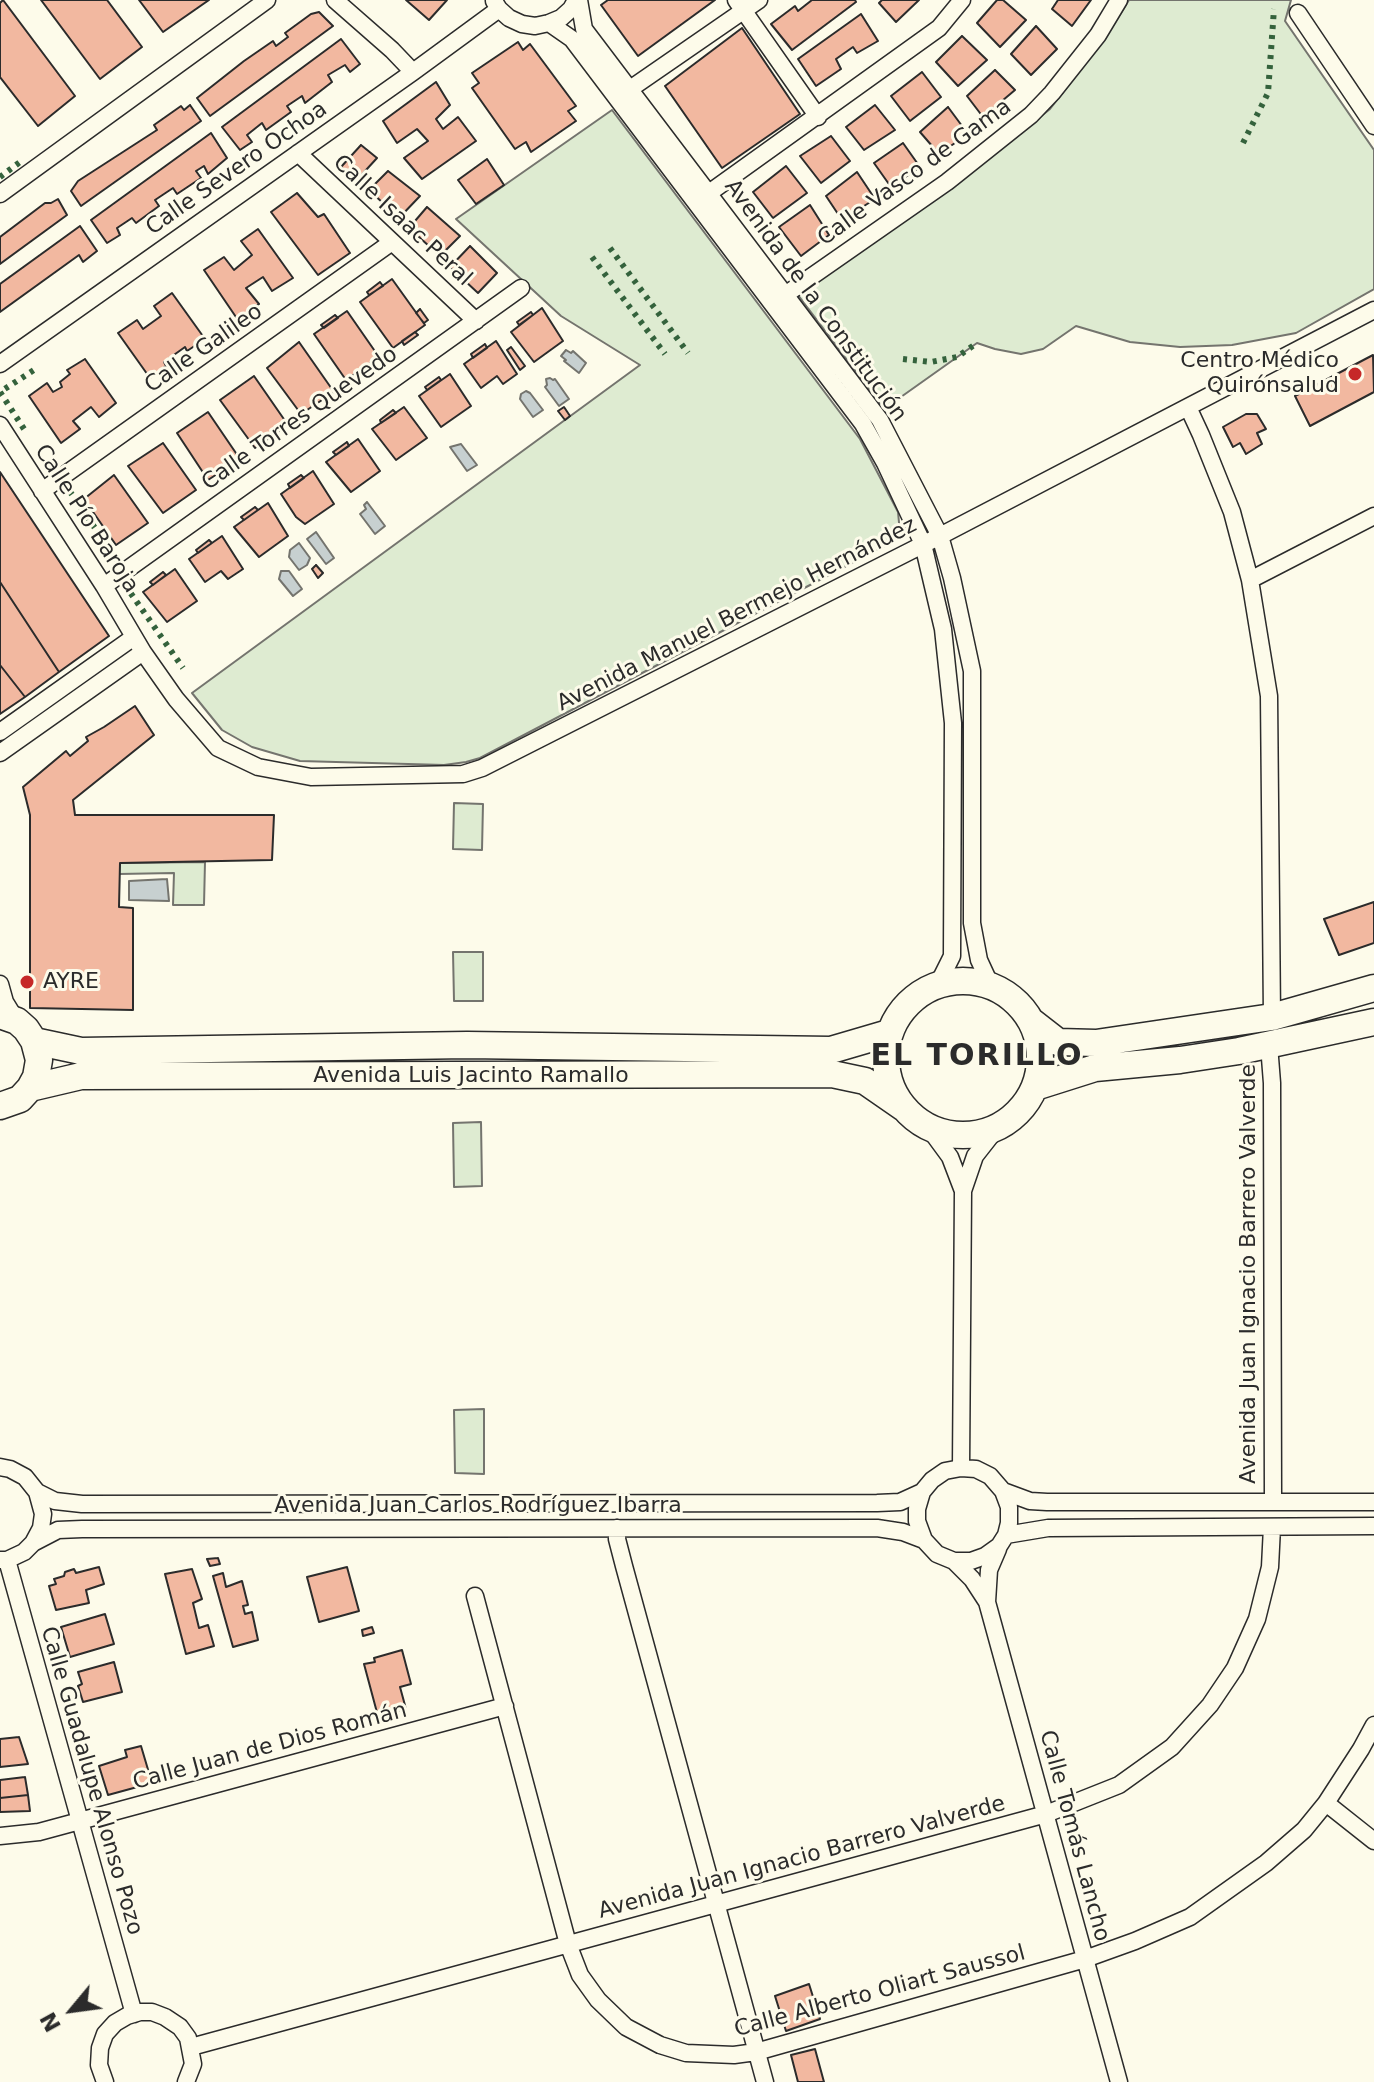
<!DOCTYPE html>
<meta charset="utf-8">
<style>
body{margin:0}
#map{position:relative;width:1374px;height:2082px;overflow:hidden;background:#fdfbea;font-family:"DejaVu Sans",sans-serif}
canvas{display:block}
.north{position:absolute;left:32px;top:1970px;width:80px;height:80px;-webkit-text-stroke:6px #fdfbea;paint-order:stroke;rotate:241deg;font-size:22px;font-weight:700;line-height:32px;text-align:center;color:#2b2b2b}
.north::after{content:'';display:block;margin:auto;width:28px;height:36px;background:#2b2b2b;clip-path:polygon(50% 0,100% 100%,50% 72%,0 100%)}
</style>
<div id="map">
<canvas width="1374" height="2082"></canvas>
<div class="north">N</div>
</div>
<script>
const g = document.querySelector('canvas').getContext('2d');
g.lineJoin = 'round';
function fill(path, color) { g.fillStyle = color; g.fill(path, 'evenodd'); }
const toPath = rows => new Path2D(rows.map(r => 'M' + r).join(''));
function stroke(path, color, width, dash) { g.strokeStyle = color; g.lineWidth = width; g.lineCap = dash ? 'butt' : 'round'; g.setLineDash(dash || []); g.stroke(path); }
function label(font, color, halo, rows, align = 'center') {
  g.font = font + ' "DejaVu Sans",sans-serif'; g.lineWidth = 6; g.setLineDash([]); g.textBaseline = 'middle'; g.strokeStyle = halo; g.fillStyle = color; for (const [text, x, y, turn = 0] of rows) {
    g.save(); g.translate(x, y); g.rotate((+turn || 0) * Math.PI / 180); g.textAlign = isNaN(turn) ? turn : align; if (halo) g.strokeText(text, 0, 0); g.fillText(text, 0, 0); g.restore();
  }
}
const green = toPath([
 [1129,0,1291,0,1285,21,1374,150,1374,289,1296,333,1232,345,1180,347,1130,342,1076,326,1043,349,1021,354,995,349,977,343,884,409,798,295,949,190,1050,109,1106,37,1129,0],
 [612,110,860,439,898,512,900,533,894,541,480,758,466,762,444,765,300,761,252,747,222,730,192,693,640,365,561,316,456,219,612,110],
 [454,803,483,804,482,850,453,849,454,803],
 [205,862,204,905,173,905,174,873,119,874,120,863,205,862],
 [453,952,483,952,483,1001,454,1001,453,952],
 [481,1122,482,1186,454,1187,453,1123,481,1122],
 [484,1409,484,1474,455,1473,454,1410,484,1409]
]);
const water = toPath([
 [566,350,571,353,573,351,586,363,579,373,564,361,566,360,561,356,566,350],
 [550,378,553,380,555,379,569,399,559,406,545,387,547,385,546,379,550,378],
 [526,391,530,393,543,410,533,417,520,399,521,394,526,391],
 [461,444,477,465,467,471,450,447,461,444],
 [367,502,385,526,375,534,360,514,366,509,364,505,367,502],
 [316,532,334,558,326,564,307,539,316,532],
 [299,543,310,558,307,565,299,570,289,557,290,550,299,543],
 [281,571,289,571,302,589,293,596,279,579,281,571],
 [167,879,169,901,129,900,129,881,167,879]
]);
const building = toPath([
 [3,0,75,96,38,126,0,77,0,3,3,0],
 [41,0,107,0,142,47,100,79,41,0],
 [139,0,209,0,163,32,139,0],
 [406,0,447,0,429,20,406,0],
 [608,0,715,0,638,56,601,5,608,0],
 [812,0,855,0,856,2,792,50,771,24,795,6,798,11,812,0],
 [882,0,919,0,896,22,879,3,882,0],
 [997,0,1003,0,1026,20,1000,47,977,23,997,0],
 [1058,0,1091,0,1072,26,1052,9,1058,0],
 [319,12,333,26,210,116,197,98,244,61,273,41,276,46,288,37,285,33,311,14,319,12],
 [861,14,878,41,857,53,853,47,836,59,841,69,816,86,798,59,861,14],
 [1036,26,1057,49,1031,75,1011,54,1036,26],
 [742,28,800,114,722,168,665,86,742,28],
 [962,36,987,60,958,86,936,62,962,36],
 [341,39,360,64,350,72,345,65,328,75,332,82,305,103,302,96,287,106,291,112,266,130,262,123,247,135,252,142,240,150,222,127,341,39],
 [518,42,523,50,530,44,576,106,568,111,576,121,531,152,526,142,515,149,472,88,479,83,472,73,518,42],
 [995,70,1015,90,983,117,967,96,995,70],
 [922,72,941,97,910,121,891,96,922,72],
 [436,82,450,105,436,119,443,129,458,117,476,141,422,179,404,158,428,141,417,129,397,143,383,121,436,82],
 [190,105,201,121,81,206,71,191,78,181,157,130,154,125,181,106,184,110,190,105],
 [875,105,895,130,864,150,846,127,875,105],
 [948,107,968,134,939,154,920,132,948,107],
 [211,133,227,158,208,174,204,166,196,171,201,178,177,194,173,188,155,200,159,206,136,223,132,218,117,228,120,235,107,243,91,220,211,133],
 [831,136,850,161,821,183,800,156,831,136],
 [903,143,920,167,891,187,874,163,903,143],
 [361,145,377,158,356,181,341,167,361,145],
 [487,159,504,185,476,204,458,180,487,159],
 [786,166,807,193,773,218,753,192,786,166],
 [388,171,420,196,399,218,369,190,388,171],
 [857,172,875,199,842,220,826,196,857,172],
 [297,193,318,217,324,214,350,253,318,275,271,212,297,193],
 [58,199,67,215,0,264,0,237,45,203,51,203,58,199],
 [810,205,829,235,801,256,779,227,810,205],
 [427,207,460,236,440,256,409,228,427,207],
 [80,226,97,251,83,262,79,255,0,312,0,284,80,226],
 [258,229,293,278,272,291,263,277,246,288,259,304,238,320,204,270,224,257,234,270,252,255,241,241,258,229],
 [470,246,497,273,478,293,450,267,470,246],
 [392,279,425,325,393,348,360,302,392,279],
 [380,282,383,286,369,295,367,292,380,282],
 [172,293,205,339,187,351,185,347,164,362,166,366,150,378,118,333,137,320,143,329,161,316,154,306,172,293],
 [542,308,563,341,534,362,511,332,542,308],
 [420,309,428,320,424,323,416,313,420,309],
 [347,311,379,357,346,380,314,334,347,311],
 [531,312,533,315,519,325,517,322,531,312],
 [335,315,338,318,324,328,321,325,335,315],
 [415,332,418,335,404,345,402,341,415,332],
 [496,341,517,374,503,384,497,376,481,388,464,364,496,341],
 [299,342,334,392,301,414,267,368,299,342],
 [485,344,487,348,473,358,471,354,485,344],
 [511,347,525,366,520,370,507,350,511,347],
 [1373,355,1374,392,1310,426,1295,396,1373,355],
 [85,359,116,403,99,417,91,407,73,421,80,429,61,443,29,396,47,383,53,392,62,387,60,382,70,374,67,370,85,359],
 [370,364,373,367,358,377,356,373,370,364],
 [450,374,471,406,441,427,419,396,450,374],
 [254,376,288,425,255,448,220,400,254,376],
 [439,377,441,380,427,390,425,387,439,377],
 [404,407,427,438,396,460,372,429,404,407],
 [564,407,570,416,565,420,558,411,564,407],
 [393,410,396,413,381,423,380,420,393,410],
 [208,412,240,459,208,480,177,433,208,412],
 [1246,414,1257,414,1266,429,1257,433,1262,444,1246,454,1240,443,1233,447,1223,427,1246,414],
 [358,439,380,471,351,492,326,462,358,439],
 [347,442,349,446,336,455,333,452,347,442],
 [163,443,196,490,163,513,128,466,163,443],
 [313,471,334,504,305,524,296,517,281,494,313,471],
 [0,472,109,636,59,672,0,582,0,472],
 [114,475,148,523,116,545,84,499,114,475],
 [301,475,304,478,290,488,288,484,301,475],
 [268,503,288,536,259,557,234,527,268,503],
 [255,507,258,510,244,520,241,517,255,507],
 [222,536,243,569,228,579,221,571,205,582,189,559,222,536],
 [209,540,212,543,198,553,196,550,209,540],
 [316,565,323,573,318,578,312,569,316,565],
 [175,569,197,601,167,622,143,592,175,569],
 [163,572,166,575,153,585,150,582,163,572],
 [0,582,59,672,25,697,0,665,0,582],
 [0,665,25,697,0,714,0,665],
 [135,706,154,735,73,800,75,815,274,815,272,860,120,863,119,907,133,908,133,1010,30,1008,30,815,23,787,66,751,70,756,88,741,86,737,104,727,135,706],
 [1374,902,1374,943,1339,955,1324,919,1374,902],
 [218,1558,220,1564,210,1566,207,1559,218,1558],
 [99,1567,104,1584,86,1590,89,1603,56,1610,49,1586,56,1584,54,1579,64,1576,65,1572,74,1569,76,1573,99,1567],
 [347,1567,359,1611,319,1622,307,1577,347,1567],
 [192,1569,202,1599,193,1603,199,1628,208,1625,214,1646,186,1654,165,1574,192,1569],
 [223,1573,226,1587,242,1581,248,1605,243,1606,245,1614,252,1612,258,1640,233,1647,213,1576,223,1573],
 [105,1614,114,1644,70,1657,61,1627,105,1614],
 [372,1627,374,1633,363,1636,362,1630,372,1627],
 [402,1650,411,1684,400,1687,406,1709,389,1714,390,1718,379,1720,364,1664,375,1662,374,1658,402,1650],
 [114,1662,122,1692,83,1702,78,1686,82,1684,78,1672,114,1662],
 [19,1737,28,1764,0,1767,0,1739,19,1737],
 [141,1746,152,1783,108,1795,99,1766,127,1757,125,1750,141,1746],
 [25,1777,28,1795,0,1798,0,1780,25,1777],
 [28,1795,30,1811,0,1812,0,1798,28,1795],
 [809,1984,820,2019,786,2031,775,1996,809,1984],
 [815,2049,824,2082,798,2082,791,2055,815,2049]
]);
const street = toPath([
 [335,0,392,50,413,72],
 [579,0,584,29,880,420,940,536,952,578,972,671,972,923,979,960,991,986],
 [736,0,818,117],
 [494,1,499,9,509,18,522,24,535,26,549,23,561,18,571,9,576,0],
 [1298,13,1374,126],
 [549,23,572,39,863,424,885,463,923,544,943,629,953,723,952,956,938,984],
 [630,89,759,0],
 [298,153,476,321],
 [709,193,939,28,962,0],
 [0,194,267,0],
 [785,295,947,182,1031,115,1052,93,1098,35,1119,0],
 [0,364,413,72,499,9],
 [1188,407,1201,435,1232,512,1250,580,1269,696,1272,1017],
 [0,425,104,586,143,652,176,699,218,748,258,767,311,777,463,774,482,768,940,536,1374,310],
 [42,491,392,242],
 [1250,580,1374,516],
 [104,586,521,288],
 [0,732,134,637],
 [0,753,143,652],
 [0,984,5,1002,16,1020],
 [1269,1045,1272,1083,1273,1502],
 [928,1127,950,1157,963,1191],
 [0,1467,10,1469,25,1477,37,1492,43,1514,41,1528,33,1543,24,1552,7,1560,0,1560],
 [961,1468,963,1191,975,1156,997,1128],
 [1003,1491,1030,1501,1047,1502,1374,1502],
 [37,1492,55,1501,82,1504,877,1503,900,1502,922,1492],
 [617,1528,617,1539,624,1566,765,2082],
 [1006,1535,1048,1528,1374,1526],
 [33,1543,58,1530,82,1529,877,1528,903,1532,924,1540,937,1554,954,1561,971,1561,985,1556,999,1546,1006,1535,1009,1523,1009,1507,1003,1491,990,1476,976,1469,961,1468,945,1471,932,1480,922,1492,917,1509,917,1521,924,1540],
 [7,1560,134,2014],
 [954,1561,972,1579,987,1602,1119,2082],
 [475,1596,568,1944,580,1975,598,2000,626,2027,660,2045,686,2053,734,2055,756,2052,1085,1959,1135,1941,1190,1917,1266,1863,1304,1830,1326,1803,1361,1749,1374,1725],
 [987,1602,989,1570,998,1549],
 [1326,1803,1374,1841],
 [0,1836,39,1832,505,1706],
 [191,2047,1046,1814,1119,1785,1172,1747,1210,1705,1235,1668,1257,1619,1270,1567,1272,1527],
 [105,2082,99,2065,100,2048,105,2034,115,2023,127,2016,140,2012,152,2012,165,2017,180,2027,188,2038,193,2064,186,2082]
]);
const primary = toPath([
 '886 1058a77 77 0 1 1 154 0a77 77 0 1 1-154 0Z',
 [0,1015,17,1021,26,1029,34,1041,39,1060,36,1077,30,1088,20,1099,0,1106],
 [1031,1021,1058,1042,1096,1043,1272,1017,1374,988],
 [34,1041,81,1051,467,1045,831,1050,889,1033],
 [1035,1087,1095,1068,1180,1060,1239,1051,1374,1022],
 [30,1088,81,1076,832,1074,865,1081,904,1108]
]);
const hedge = toPath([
 [1243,143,1268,93,1274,9],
 [0,177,24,159],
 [610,248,688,353],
 [592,257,665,354],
 [903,359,931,362,957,357,977,343],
 [24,429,0,392,37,368],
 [64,483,119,563],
 [125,585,183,668]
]);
const markers = [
 [1355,374,8,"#c62828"],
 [27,982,8,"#c62828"]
];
const streetNames = [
 ["Calle Severo Ochoa",237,169,-35],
 ["Calle Vasco de Gama",915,173,-36],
 ["Calle Isaac Peral",402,221,43],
 ["Avenida de la Constitución",815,301,54],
 ["Calle Galileo",204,349,-35],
 ["Calle Torres Quevedo",300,419,-35],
 ["Calle Pío Baroja",86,519,57],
 ["Avenida Manuel Bermejo Hernández",737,615,-27],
 ["Avenida Luis Jacinto Ramallo",471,1076],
 ["Avenida Juan Ignacio Barrero Valverde",1249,1274,-90],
 ["Avenida Juan Carlos Rodríguez Ibarra",478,1506],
 ["Calle Juan de Dios Román",270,1747,-15],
 ["Calle Guadalupe Alonso Pozo",91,1781,74],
 ["Calle Tomás Lancho",1074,1836,75],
 ["Avenida Juan Ignacio Barrero Valverde",802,1858,-15],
 ["Calle Alberto Oliart Saussol",880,1992,-15]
];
const poiNames = [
 ["Centro Médico",1339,361],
 ["Quirónsalud",1339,386],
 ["AYRE",43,982,"left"]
];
const districtNames = [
 ["EL TORILLO",977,1057]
];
fill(green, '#deebd1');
stroke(green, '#74746e', 2);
fill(water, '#c7d0d0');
stroke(water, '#74746e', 2);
fill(building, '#f2b8a0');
stroke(building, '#2b2b2b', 2);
stroke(street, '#2b2b2b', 19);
stroke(primary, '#2b2b2b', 29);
stroke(street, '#fdfbea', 16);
stroke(primary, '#fdfbea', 26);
stroke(hedge, '#34623c', 6, [4, 6]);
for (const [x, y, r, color] of markers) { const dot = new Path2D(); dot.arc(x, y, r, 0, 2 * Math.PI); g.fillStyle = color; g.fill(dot); stroke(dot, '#fdfbea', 3); }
label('22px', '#2b2b2b', '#fdfbea', streetNames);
label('22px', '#2b2b2b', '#fdfbea', poiNames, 'right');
g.letterSpacing = '2px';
label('bold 30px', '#2b2b2b', '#fdfbea', districtNames);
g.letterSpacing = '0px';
</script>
